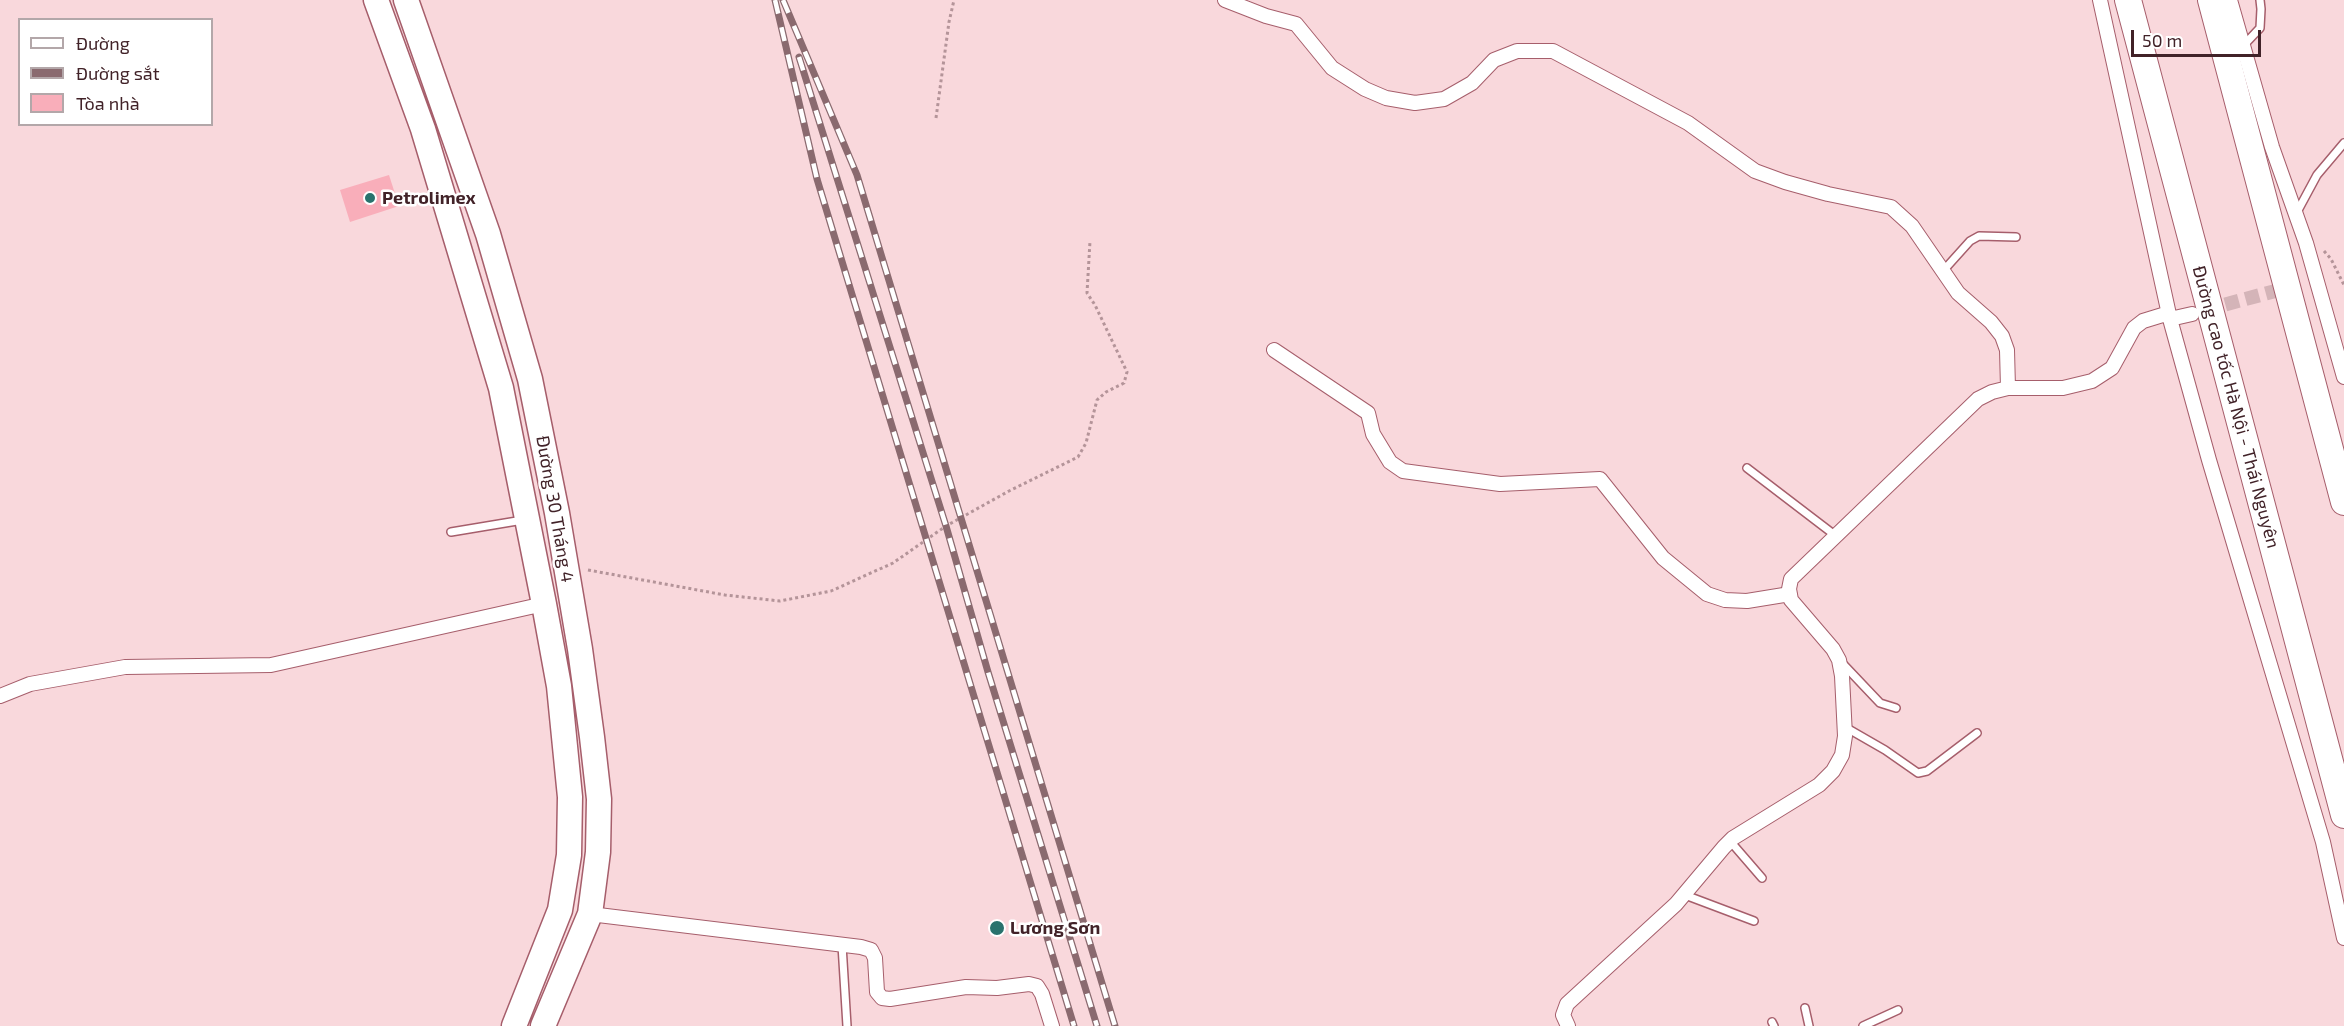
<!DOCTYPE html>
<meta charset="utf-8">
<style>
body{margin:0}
#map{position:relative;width:2344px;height:1026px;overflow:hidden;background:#f9d8dc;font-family:"Exo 2",sans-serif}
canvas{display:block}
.legend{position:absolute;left:18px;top:18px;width:195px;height:108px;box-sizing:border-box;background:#fff;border:2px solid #b3a7a9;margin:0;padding:8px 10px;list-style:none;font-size:18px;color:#412228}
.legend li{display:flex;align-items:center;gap:12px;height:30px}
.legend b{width:30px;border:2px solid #b3a7a9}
.scale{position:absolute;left:2131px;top:30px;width:130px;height:27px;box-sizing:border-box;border:3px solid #412228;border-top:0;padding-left:8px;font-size:18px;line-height:21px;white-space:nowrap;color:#412228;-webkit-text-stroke:4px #fff;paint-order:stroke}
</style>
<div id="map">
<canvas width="2344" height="1026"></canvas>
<ul class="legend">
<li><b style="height:8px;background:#fff"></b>Đường</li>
<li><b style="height:8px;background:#8a6a6f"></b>Đường sắt</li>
<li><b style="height:16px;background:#f9aeba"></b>Tòa nhà</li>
</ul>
<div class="scale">50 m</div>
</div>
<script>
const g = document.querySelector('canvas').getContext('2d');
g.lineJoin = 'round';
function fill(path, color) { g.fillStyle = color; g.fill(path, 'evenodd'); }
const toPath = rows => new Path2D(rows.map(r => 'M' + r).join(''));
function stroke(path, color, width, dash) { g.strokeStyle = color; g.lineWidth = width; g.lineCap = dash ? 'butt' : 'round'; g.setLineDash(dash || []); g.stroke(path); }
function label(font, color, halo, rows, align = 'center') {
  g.font = font + ' "Exo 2",sans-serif'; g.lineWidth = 5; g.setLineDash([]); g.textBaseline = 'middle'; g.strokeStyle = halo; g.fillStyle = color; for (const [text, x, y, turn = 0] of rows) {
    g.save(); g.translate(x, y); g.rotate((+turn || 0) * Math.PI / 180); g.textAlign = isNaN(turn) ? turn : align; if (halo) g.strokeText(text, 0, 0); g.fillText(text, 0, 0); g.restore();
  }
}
const building = toPath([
 [389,175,399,206,350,222,340,190]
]);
const minorTunnel = toPath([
 [2205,310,2290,287]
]);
const path = toPath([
 [936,118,949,22,954,0],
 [2324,251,2331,259,2344,285],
 [588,570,725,595,780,601,831,591,893,563,946,526,1009,491,1078,457,1086,443,1097,400,1106,392,1124,383,1127,372,1095,305,1087,293,1090,241]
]);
const service = toPath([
 [2243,46,2260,28,2261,9,2260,0],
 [2296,214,2317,175,2344,143],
 [1943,271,1970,241,1979,236,2016,237],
 [1747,468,1836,536],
 [451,532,523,520],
 [1843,664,1880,703,1896,708],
 [1845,727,1885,750,1918,773,1927,771,1977,733],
 [1730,841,1762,878],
 [1685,895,1754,921],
 [842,945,847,1026],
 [1805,1008,1809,1026],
 [1772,1022,1774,1026],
 [1863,1026,1898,1010]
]);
const minor = toPath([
 [1225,0,1266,16,1296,24,1332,68,1365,89,1386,98,1415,103,1444,99,1472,83,1494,60,1517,51,1553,51,1688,123,1755,171,1785,182,1828,194,1891,207,1912,226,1958,293,1991,322,2002,336,2007,350,2008,388],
 [2100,0,2170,319,2209,460,2323,842,2344,938],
 [2230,0,2272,147,2306,243,2344,377],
 [2170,319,2192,314],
 [1274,350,1368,413,1373,434,1390,462,1403,471,1500,484,1600,479,1663,558,1707,594,1725,600,1747,601,1790,594],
 [0,696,30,684,125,667,271,665,544,604],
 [590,914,861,947,871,950,875,958,877,992,882,998,890,999,966,987,997,988,1029,984,1037,986,1042,994,1052,1026],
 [1568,1026,1563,1015,1567,1004,1676,904,1724,847,1733,838,1819,785,1833,771,1842,755,1845,736,1842,676,1839,660,1833,649,1791,600,1789,589,1791,579,1978,399,1992,392,2008,388,2063,388,2092,381,2112,368,2134,328,2143,321,2169,313]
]);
const trunk = toPath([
 [376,0,423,129,501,388,544,604,559,686,570,797,569,855,560,910,514,1026],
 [406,0,488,234,530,379,557,513,580,649,592,737,599,799,598,852,590,914,543,1026]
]);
const motorway = toPath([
 [2128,0,2344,815],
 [2211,0,2344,502]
]);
const rail = toPath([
 [775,0,817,179,1074,1026],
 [783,0,857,175,1115,1026],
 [799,57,946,526,988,672,1097,1026]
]);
const markers = [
 [370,198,6,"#29726d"],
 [997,928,8,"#29726d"]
];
const poiNames = [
 ["Petrolimex",382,198],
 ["Lương Sơn",1010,928]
];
const streetNames = [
 ["Đường cao tốc Hà Nội - Thái Nguyên",2236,407,75],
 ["Đường 30 Tháng 4",555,509,80]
];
fill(building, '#f9aeba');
stroke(minorTunnel, '#d4b4b8', 14, [14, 7]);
stroke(service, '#a65e6b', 10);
stroke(minor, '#a65e6b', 16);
stroke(trunk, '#a65e6b', 27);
stroke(motorway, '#a65e6b', 28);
stroke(path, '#b49499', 3, [3, 3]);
stroke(service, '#fff', 7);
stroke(minor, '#fff', 14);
stroke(trunk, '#fff', 24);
stroke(motorway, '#fff', 26);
stroke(rail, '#8a6a6f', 7);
stroke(rail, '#fff', 4.5, [14]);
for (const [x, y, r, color] of markers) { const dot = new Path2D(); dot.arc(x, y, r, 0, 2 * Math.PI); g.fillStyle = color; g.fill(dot); stroke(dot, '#fff', 2); }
label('bold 18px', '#412228', '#fff', poiNames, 'left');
label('18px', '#412228', '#fff', streetNames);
</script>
